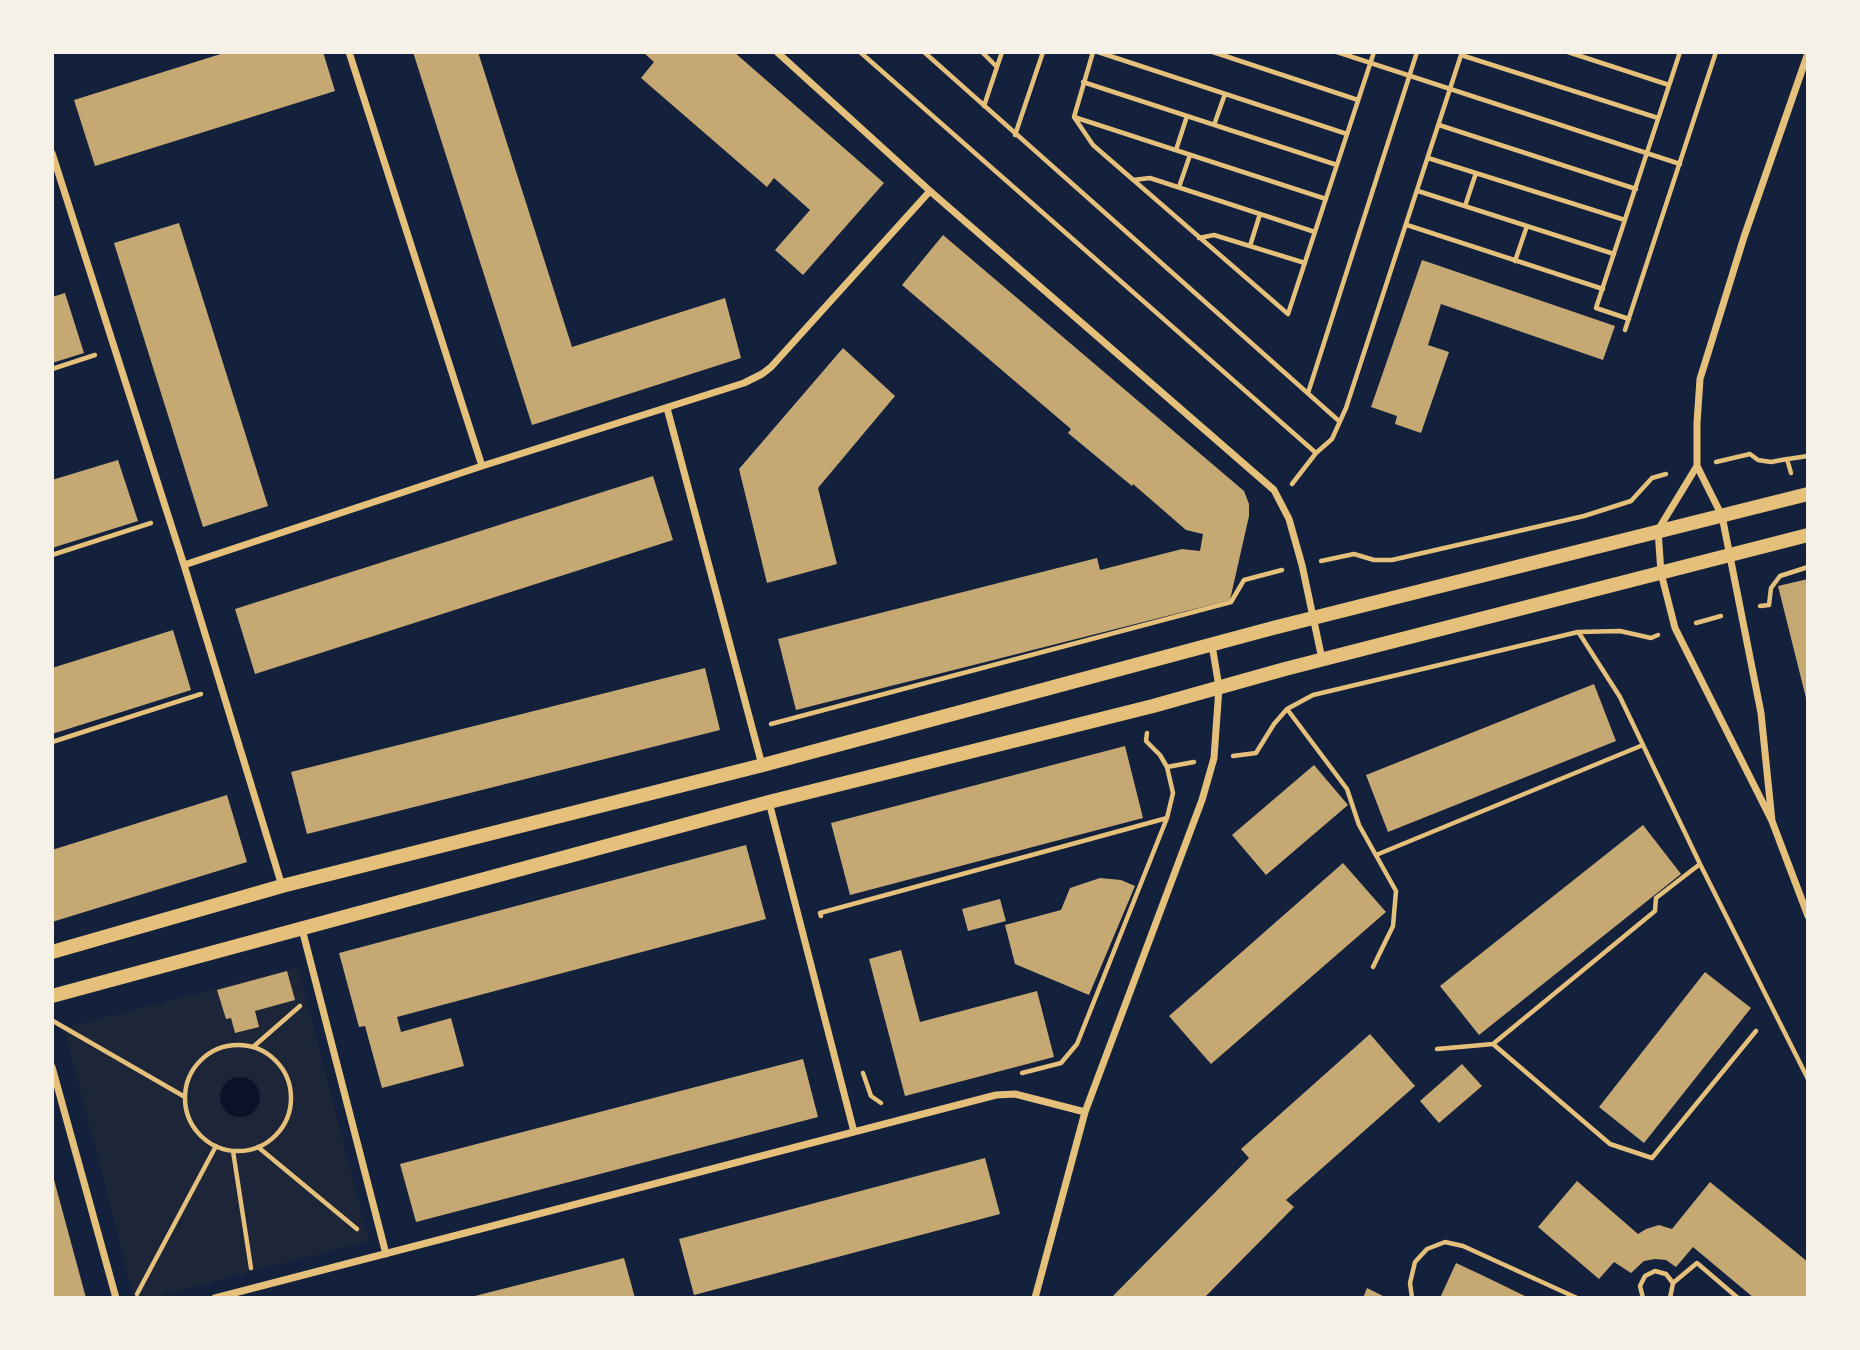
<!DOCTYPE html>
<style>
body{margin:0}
#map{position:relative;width:1860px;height:1350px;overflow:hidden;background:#14213d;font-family:Helvetica,sans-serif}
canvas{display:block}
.frame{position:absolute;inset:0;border:54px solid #f6f1e7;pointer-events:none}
</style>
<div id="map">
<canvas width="1860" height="1350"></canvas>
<div class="frame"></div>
</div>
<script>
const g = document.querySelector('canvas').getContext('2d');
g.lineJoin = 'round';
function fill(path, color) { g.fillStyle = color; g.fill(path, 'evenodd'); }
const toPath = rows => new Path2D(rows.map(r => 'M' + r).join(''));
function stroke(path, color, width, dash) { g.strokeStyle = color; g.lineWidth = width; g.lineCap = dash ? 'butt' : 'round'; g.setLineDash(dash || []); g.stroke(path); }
const green = toPath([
 [298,967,369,1241,155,1297,134,1297,64,1028]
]);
const water = toPath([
 '220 1097a20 20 0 1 1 40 0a20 20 0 1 1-40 0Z'
]);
const building = toPath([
 [227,52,323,52,335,91,95,166,74,100],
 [413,52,478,52,572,347,725,298,741,358,532,425],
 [643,52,734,52,884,183,803,275,775,250,810,210,774,178,767,187,641,78,654,62],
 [179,223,268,506,203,527,114,243],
 [943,235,1244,491,1249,504,1249,516,1230,600,796,710,778,639,1097,558,1100,570,1182,549,1200,551,1203,534,1186,530,1133,484,1132,486,1068,433,1071,429,902,285],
 [1422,260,1615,326,1603,360,1441,304,1428,345,1449,352,1421,433,1395,424,1397,416,1371,407],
 [65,293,84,353,52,363,52,297],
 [843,348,895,396,818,488,837,564,767,583,739,469],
 [118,460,138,521,52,548,52,480],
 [653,476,673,540,255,674,235,609],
 [1808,579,1808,702,1807,702,1778,586],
 [173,630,191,690,52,734,52,668],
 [705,668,720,730,307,834,291,772],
 [1594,684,1616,741,1388,832,1366,775],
 [1125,746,1143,818,850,895,831,823],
 [1314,765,1348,805,1266,875,1232,835],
 [227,795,247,862,52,922,52,850],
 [1643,825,1681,874,1479,1035,1440,986],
 [746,845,766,919,397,1017,401,1032,451,1018,464,1066,382,1088,365,1026,359,1027,339,953],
 [1343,863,1386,912,1211,1064,1169,1016],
 [1100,878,1121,880,1135,886,1089,995,1015,964,1005,925,1061,910,1070,888],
 [1000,899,1006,921,968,931,962,909],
 [901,950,920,1022,1037,991,1054,1057,905,1096,869,959],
 [287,971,295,1000,255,1011,259,1027,235,1033,231,1018,226,1019,217,990],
 [1705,972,1751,1008,1644,1143,1599,1107],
 [1370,1034,1415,1086,1286,1200,1294,1207,1204,1298,1111,1298,1249,1158,1241,1149],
 [803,1059,818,1117,416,1222,400,1164],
 [1462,1064,1482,1086,1439,1123,1420,1101],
 [985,1158,1000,1214,694,1295,679,1239],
 [52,1176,53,1176,86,1298,52,1298],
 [1577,1181,1638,1234,1646,1229,1659,1225,1672,1229,1710,1182,1808,1262,1808,1298,1754,1298,1693,1247,1676,1267,1666,1260,1655,1259,1644,1261,1631,1273,1614,1262,1599,1279,1538,1227],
 [624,1258,635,1298,471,1298,471,1297],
 [1456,1263,1488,1278,1529,1298,1440,1298],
 [1367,1288,1387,1298,1363,1298]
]);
const path = toPath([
 [860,52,1316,453],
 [924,52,1339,421],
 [982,52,997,67],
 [1093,52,1074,117,1093,145,1288,314,1374,52],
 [1098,52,1347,134],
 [1213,52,1358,100],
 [1337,52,1680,164],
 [1568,52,1669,85],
 [1461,55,1658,118],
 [1083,82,1337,165],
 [984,106,1002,52],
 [1074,117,1326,199],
 [1214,125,1225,94],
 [1439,125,1636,189],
 [1015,135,1043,52],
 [1176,150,1187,116],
 [1428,158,1625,220],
 [1133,180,1150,178,1315,232],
 [1179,187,1190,155],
 [1418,191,1614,254],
 [1465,206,1476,173],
 [1407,225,1603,289],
 [1199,238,1214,235,1305,263],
 [1250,246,1260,214],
 [1515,261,1527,226],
 [1629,319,1596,308,1680,52],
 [1625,330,1716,52],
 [52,369,95,355],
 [1308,393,1417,52],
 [1788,459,1808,456],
 [1716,462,1750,454,1758,460,1771,462,1787,459,1791,473],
 [1292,484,1316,453,1332,439,1346,408,1462,52],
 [52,555,151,523],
 [1321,561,1354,554,1374,560,1392,560,1584,516,1631,501,1652,478,1666,474],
 [1760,606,1769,605,1771,588,1780,576,1808,567],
 [1696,623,1721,616],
 [1579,633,1620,697,1700,864],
 [1287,709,1347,789,1359,825,1396,891,1393,926,1373,967],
 [771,724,1231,602,1244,580,1282,570],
 [1147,733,1146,741,1160,755,1167,767,1194,762],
 [52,742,201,694],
 [1233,756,1256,753,1274,724,1287,709,1313,695,1578,632,1620,631,1651,638,1658,635],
 [1376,855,1643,745],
 [821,916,820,913,1167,818],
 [53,1021,185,1097],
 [1493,1044,1655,911,1656,898,1700,864,1808,1079],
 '185 1098a53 53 0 1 1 106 0a53 53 0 1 1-106 0Z',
 [253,1047,300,1006],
 [1437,1049,1493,1044,1610,1144,1652,1158,1756,1031],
 [863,1073,871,1096,881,1103],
 [1022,1073,1061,1063,1077,1044,1167,818,1173,793,1167,767],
 [258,1147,357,1229],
 [233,1151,251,1268],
 [1673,1283,1697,1263,1738,1298],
 [137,1294,216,1146],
 [1412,1298,1410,1283,1415,1262,1427,1249,1445,1242,1463,1246,1577,1298],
 [1643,1298,1640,1286,1645,1276,1655,1271,1666,1274,1673,1283,1670,1298]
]);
const minor = toPath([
 [349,52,482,466],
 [777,52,930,191,1274,490,1289,519,1302,565,1322,659],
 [52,153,184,565,282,886],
 [667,408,762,765],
 [1697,466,1658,530,1661,573,1675,628,1772,821,1808,916],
 [184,565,482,466,744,383,762,374,771,367,930,191],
 [769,802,854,1132],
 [1772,821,1761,713,1722,516,1697,466,1697,423,1700,379,1744,237,1808,53],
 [302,929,386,1254],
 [52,1067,116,1298],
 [215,1298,996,1095,1015,1094,1085,1112],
 [1035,1298,1085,1112,1202,800,1214,758,1219,687,1212,645]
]);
const secondary = toPath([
 [52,952,282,886,763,765,1273,628,1808,494],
 [52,996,769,802,1153,706,1285,669,1808,535]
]);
fill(green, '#1d2539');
fill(water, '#0b132b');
fill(building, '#c6a872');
stroke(path, '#e5c07b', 4.5);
stroke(minor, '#e5c07b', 7);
stroke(secondary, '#e5c07b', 14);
</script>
